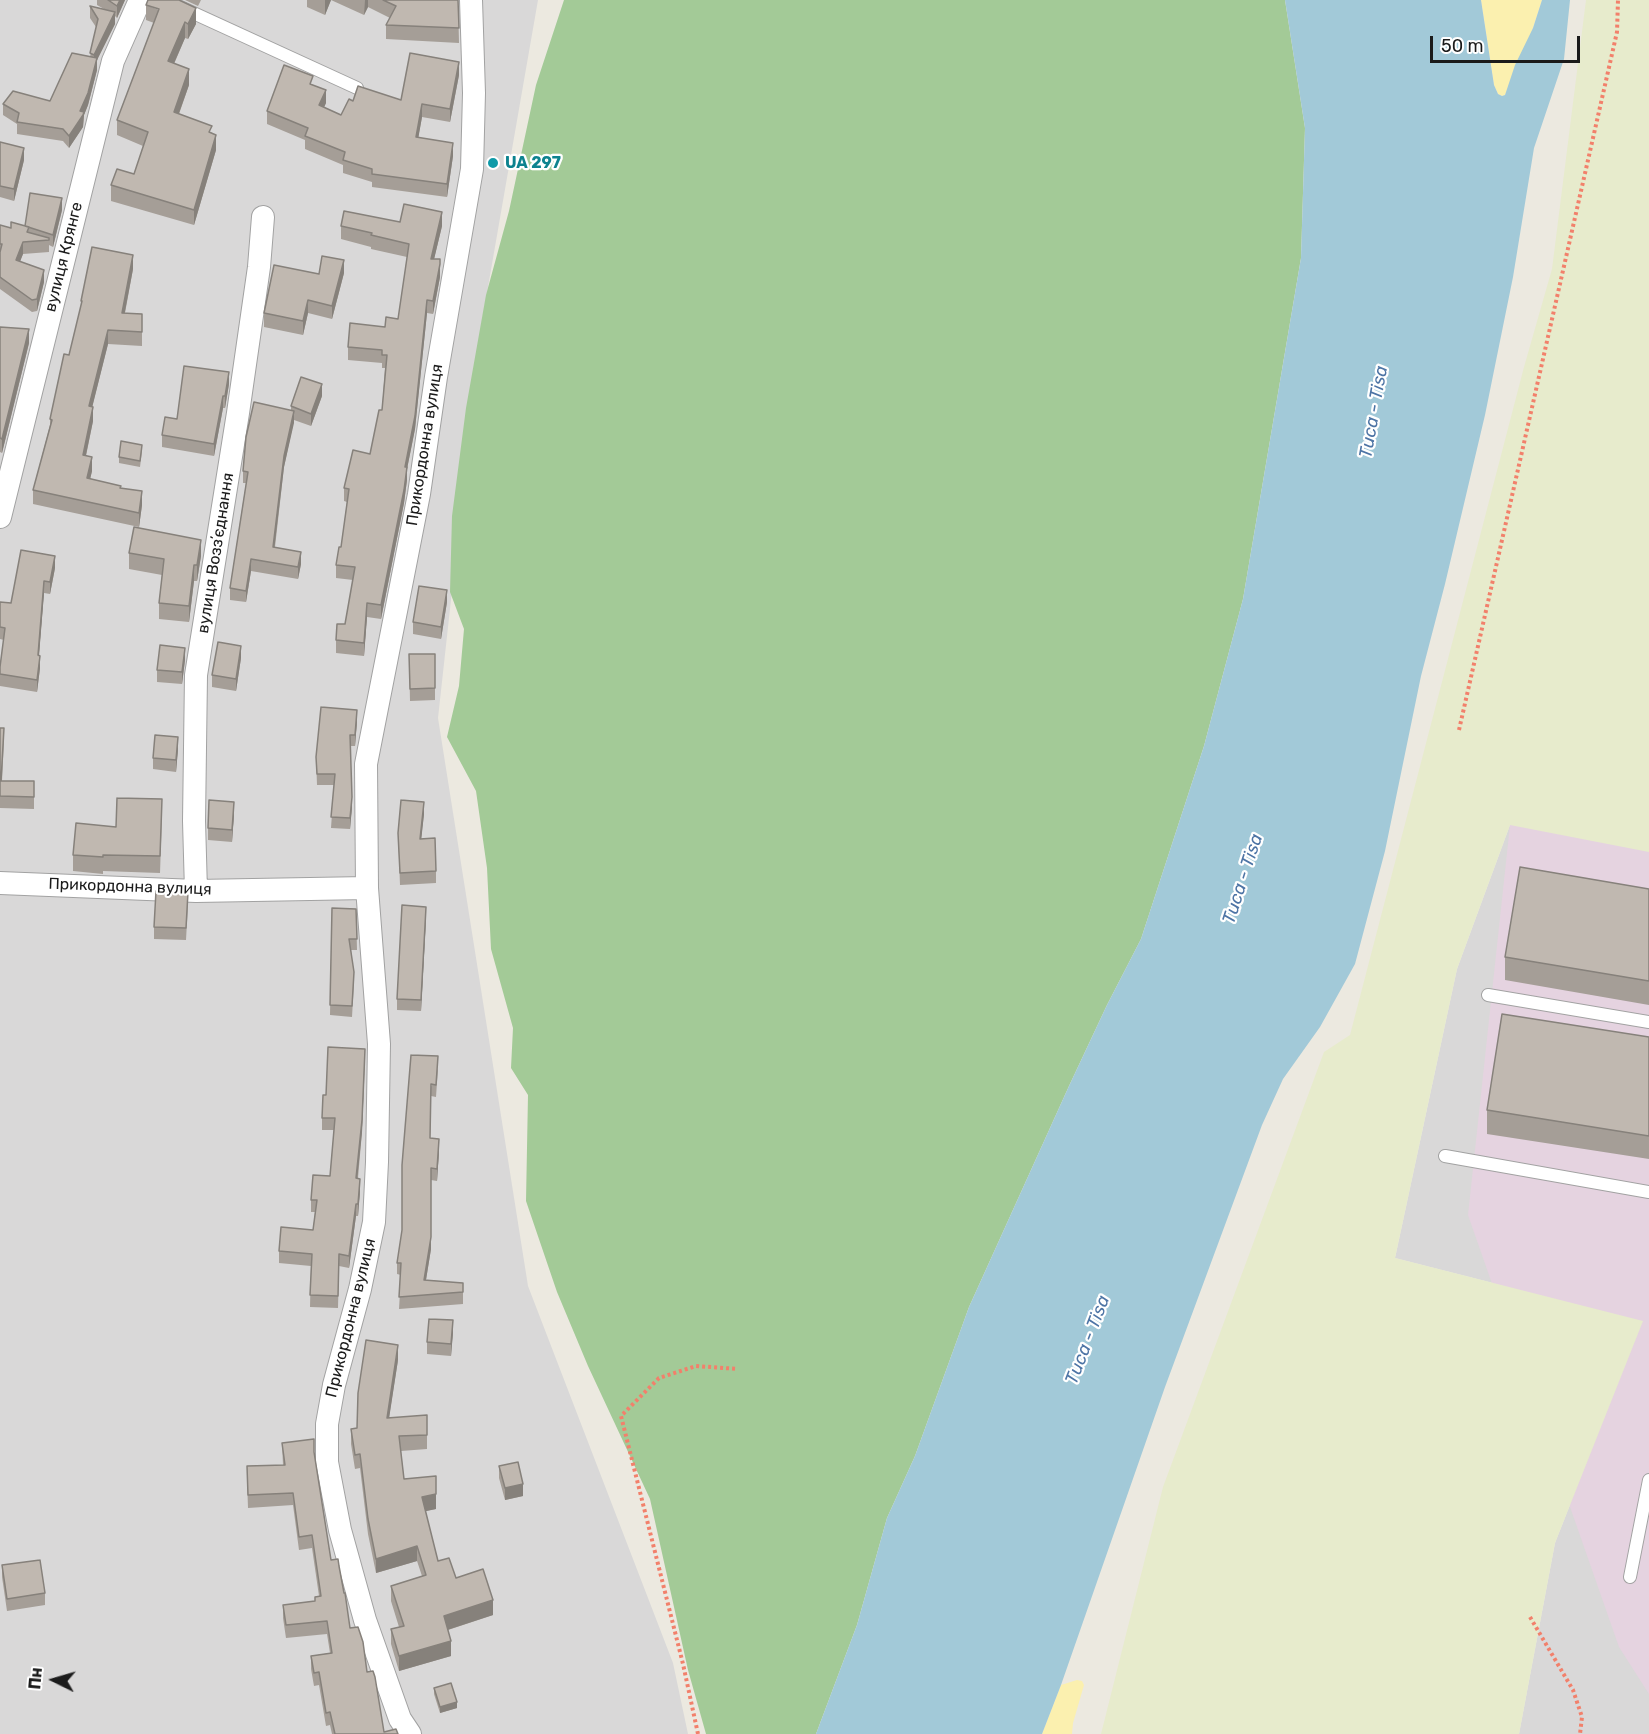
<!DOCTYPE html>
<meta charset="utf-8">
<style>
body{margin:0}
#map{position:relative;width:1649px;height:1734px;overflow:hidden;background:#ece9e0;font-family:Rubik,sans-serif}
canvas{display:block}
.north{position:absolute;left:24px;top:1650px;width:60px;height:60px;-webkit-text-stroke:4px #fff;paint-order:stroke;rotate:275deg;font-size:16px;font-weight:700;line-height:24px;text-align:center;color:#1b1b1b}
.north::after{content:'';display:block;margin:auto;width:21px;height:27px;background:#1b1b1b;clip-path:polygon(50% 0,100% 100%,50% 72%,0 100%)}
.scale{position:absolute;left:1430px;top:36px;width:150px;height:27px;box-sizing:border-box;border:3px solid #1b1b1b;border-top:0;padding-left:8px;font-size:18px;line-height:21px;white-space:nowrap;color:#1b1b1b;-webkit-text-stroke:4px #fff;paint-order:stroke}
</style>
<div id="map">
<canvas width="1649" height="1734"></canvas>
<div class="north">Пн</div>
<div class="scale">50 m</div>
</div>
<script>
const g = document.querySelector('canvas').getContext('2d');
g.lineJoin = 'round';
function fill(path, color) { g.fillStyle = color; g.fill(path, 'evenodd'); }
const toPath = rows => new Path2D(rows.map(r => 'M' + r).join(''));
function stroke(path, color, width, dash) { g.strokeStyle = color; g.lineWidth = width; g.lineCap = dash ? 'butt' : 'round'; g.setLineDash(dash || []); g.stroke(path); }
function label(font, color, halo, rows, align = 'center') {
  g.font = font + ' Rubik,sans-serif'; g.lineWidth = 4.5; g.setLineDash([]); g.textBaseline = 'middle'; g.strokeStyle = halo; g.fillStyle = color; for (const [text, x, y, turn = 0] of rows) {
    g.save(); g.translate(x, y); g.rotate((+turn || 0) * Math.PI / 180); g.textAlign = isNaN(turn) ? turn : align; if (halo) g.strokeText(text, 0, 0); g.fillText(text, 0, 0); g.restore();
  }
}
const residential = toPath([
 [0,0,538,0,481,327,438,718,528,1286,673,1663,688,1734,0,1734],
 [1510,825,1649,852,1649,1734,1519,1734,1555,1543,1642,1321,1395,1258,1457,969]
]);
const industrial = toPath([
 [1649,681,1649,1694,1619,1647,1468,1215,1510,825]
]);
const farmland = toPath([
 [1586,0,1649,0,1649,852,1510,825,1457,969,1395,1258,1643,1321,1555,1543,1519,1734,1101,1734,1163,1487,1324,1052,1350,1035,1524,367,1552,269]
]);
const forest = toPath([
 [564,0,1285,0,1305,128,1301,258,1243,599,1204,746,1141,939,1107,1005,1069,1086,969,1307,915,1456,887,1518,857,1625,816,1734,706,1734,688,1670,650,1499,588,1366,557,1292,526,1201,528,1095,511,1068,513,1028,491,949,487,868,476,791,447,737,459,686,464,629,450,592,452,516,466,408,486,295,509,211,536,85]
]);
const sand = toPath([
 [1481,0,1542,0,1533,28,1505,95,1502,96,1498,94,1494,85],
 [1077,1680,1082,1681,1084,1685,1073,1723,1072,1734,1042,1734,1061,1685]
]);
const water = toPath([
 [1285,0,1481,0,1494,85,1498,94,1502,96,1505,95,1515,65,1533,28,1542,0,1570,0,1564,59,1534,148,1513,277,1485,415,1445,584,1421,676,1385,851,1355,964,1320,1027,1283,1079,1262,1125,1165,1387,1061,1685,1042,1734,816,1734,857,1625,887,1518,915,1456,969,1307,1069,1086,1107,1005,1141,939,1204,746,1243,599,1301,258,1305,128]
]);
const path = toPath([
 [1459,730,1617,32,1618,0],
 [1530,1617,1573,1690,1582,1717,1580,1734],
 [698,1734,683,1664,621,1416,659,1378,696,1366,738,1369]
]);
const lane = toPath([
 [165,0,357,88],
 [1488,995,1649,1022],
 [1445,1156,1649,1192],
 [1630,1577,1649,1480]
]);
const street = toPath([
 [0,517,113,61,140,0],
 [0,883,196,891,367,888],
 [196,891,194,821,196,675,238,413,259,267,263,217],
 [410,1734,400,1719,365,1620,340,1530,327,1462,327,1424,334,1385,360,1289,374,1222,377,1162,379,1044,367,888,366,764,419,494,436,377,472,169,474,93,471,0]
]);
const wall = toPath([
 [97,0,125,0,117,18,115,16,115,24,97,60,97,70,88,105,84,115,83,127,69,148,63,141,17,134,17,124,3,115,3,104,50,101,90,57,96,27,90,18,90,6,104,9,97,5],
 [185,0,201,0,198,6],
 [307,0,458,0,459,43,386,39,386,25,390,18,368,7,364,15,331,0,325,15,307,7],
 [146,5,196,24,188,39,185,38,174,64,189,85,179,114,212,133,216,150,194,225,111,201,111,185,134,174,143,146,117,135,117,120,154,23,146,20],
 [459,75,450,122,422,117,418,138,453,156,447,197,372,187,372,182,343,173,343,165,305,149,305,140,267,124,267,111,313,85,326,103,324,107,341,115,353,101,401,100],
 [0,142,24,160,14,201,0,197],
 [62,210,53,247,49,245,49,252,23,254,20,261,44,282,37,311,32,312,0,289,0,225,11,228,25,226],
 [400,222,442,226,434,259,440,259,440,277,433,314,427,313,415,429,407,469,407,480,404,503,381,619,367,617,364,656,336,653,336,640,345,624,353,580,336,578,336,565,341,547,347,502,344,501,344,488,370,454,382,410,385,368,382,368,382,363,348,360,348,347,398,319,407,257,371,249,371,247,341,239,341,226],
 [133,269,125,313,142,328,142,346,108,344,92,407,93,421,86,456,92,471,90,479,121,488,142,505,139,527,33,504,33,490,50,425,50,419,69,355,81,307,81,301],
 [344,273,332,319,308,313,303,335,264,327,264,313,319,274],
 [0,327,29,343,2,453,0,452],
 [229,384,225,408,223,408,214,456,162,447,162,435,177,419],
 [322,396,311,426,294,420,284,467,275,547,301,564,298,579,251,571,246,602,230,600,230,588,246,483,243,483,243,471,291,410,291,406],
 [142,451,140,467,119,463,119,457],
 [129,553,201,556,197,581,194,581,189,622,159,619,159,603,162,575,129,569],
 [55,568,50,594,44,593,39,656,40,668,37,692,0,686,0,667,4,640,0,639,0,606,11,603],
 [447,602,441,639,413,634,413,622],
 [409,654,435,654,435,700,410,701],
 [241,658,236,691,212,687,212,675],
 [185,660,182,684,157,682,157,670],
 [357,721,355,746,350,746,352,807,350,829,331,828,334,785,317,785,316,757],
 [0,728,4,740,2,781,34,781,34,809,0,808],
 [178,749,176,772,153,769,153,758],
 [234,814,232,842,208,840,208,828],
 [424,814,421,839,436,871,436,883,400,885,398,833],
 [162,815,160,873,103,871,103,874,73,871,73,855,116,827],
 [1649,889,1649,1005,1505,980,1505,957],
 [188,904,186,940,154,939,154,927],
 [332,908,356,909,357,950,351,950,354,982,352,1017,330,1015],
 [426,918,421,1011,397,1010,397,999],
 [1649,1037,1649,1159,1487,1134,1487,1110],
 [365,1061,362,1132,358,1178,360,1191,358,1216,356,1216,349,1268,339,1266,338,1308,310,1307,311,1266,279,1263,279,1251,313,1230,315,1212,311,1212,311,1200,330,1176,334,1130,322,1130,322,1118,326,1095],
 [438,1068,436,1097,431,1096,430,1138,439,1151,437,1181,431,1180,431,1249,426,1280,463,1283,463,1304,399,1309,401,1275,397,1274,397,1263,402,1230,402,1165],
 [453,1332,451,1356,427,1354,427,1342],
 [398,1360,389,1417,427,1435,427,1449,401,1451,404,1479,436,1509,425,1511,438,1561,493,1615,448,1630,451,1656,399,1671,391,1644,391,1629,399,1627,391,1601,391,1586,422,1576,417,1561,376,1573,368,1534,360,1468,355,1469,351,1444,351,1429,357,1428],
 [282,1443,314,1452,331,1560,350,1628,367,1672,384,1732,398,1734,332,1734,330,1725,326,1726,319,1685,314,1686,311,1669,311,1656,330,1653,327,1634,286,1638,283,1618,283,1605,315,1601,315,1597,319,1596,312,1548,299,1550,293,1505,248,1508,247,1479,247,1466,283,1465],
 [499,1466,523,1496,505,1500,499,1478],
 [2,1565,45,1593,45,1605,7,1611,2,1577],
 [434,1688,457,1708,440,1713,434,1694]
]);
const shadedWall = toPath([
 [120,0,125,0,117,18,117,6],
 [325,0,331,0,325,15],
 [365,0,368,0,368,7,364,15],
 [196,8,196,24,188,39,188,24],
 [115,12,115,24,97,60,97,70,88,105,84,115,83,127,69,148,69,136,80,111,94,67,94,55],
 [185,22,185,38,168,77,168,61],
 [459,62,459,75,450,122,450,109],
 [189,69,189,85,174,127,174,112],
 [326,90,326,103,319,118,319,105],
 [422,104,422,117,416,151,416,137],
 [216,135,216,150,194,225,194,210],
 [453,143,453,156,447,197,447,184],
 [24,148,24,160,14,201,14,189],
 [62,198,62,210,53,247,53,235],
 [442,212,442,226,431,272,431,259],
 [23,242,23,254,16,272,16,260],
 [133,255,133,269,122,327,122,313],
 [344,260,344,273,332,319,332,306],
 [440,264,440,277,433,314,433,301],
 [44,270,44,282,37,311,37,299],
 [308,300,308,313,303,335,303,321],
 [427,300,427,313,415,429,407,469,407,480,404,503,381,619,381,605,405,467],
 [29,329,29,343,2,453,2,439],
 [108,330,108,344,89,420,89,406],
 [229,372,229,384,225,408,225,396],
 [322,384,322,396,311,426,311,414],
 [223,396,223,408,214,456,214,444],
 [93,407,93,421,83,469,83,455],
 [294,411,294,423,284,467,273,559,273,547,284,456],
 [92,457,92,471,87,492,87,478],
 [142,491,142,505,139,527,139,513],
 [201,540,201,556,197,581,197,565],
 [301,552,301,564,298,579,298,567],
 [55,556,55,568,50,594,50,582],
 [251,559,251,571,246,602,246,591],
 [194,565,194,581,189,622,189,606],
 [44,581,44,593,38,667,38,655],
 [447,590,447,602,441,639,441,627],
 [367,603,367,617,364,656,364,643],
 [241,646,241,658,236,691,236,679],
 [185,648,185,660,182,684,182,672],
 [40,656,40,668,37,692,37,680],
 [357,710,357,721,355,746,355,735],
 [178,737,178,749,176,772,176,760],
 [352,797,352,807,350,829,350,818],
 [234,802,234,814,232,842,232,830],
 [424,802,424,814,420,851,420,839],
 [426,907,426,918,421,1011,421,1000],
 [365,1049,362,1132,356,1190,356,1178],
 [439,1139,439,1151,437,1181,437,1169],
 [360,1179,360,1191,358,1216,358,1204],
 [356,1204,356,1216,349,1268,349,1256],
 [431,1237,431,1249,424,1292,424,1280],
 [453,1320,453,1332,451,1356,451,1344],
 [398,1345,398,1360,387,1432,387,1418],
 [436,1476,436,1509,422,1512,422,1497],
 [523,1484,523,1496,505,1500,505,1488],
 [417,1546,417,1561,376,1573,376,1559],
 [493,1600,493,1615,444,1631,444,1616],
 [451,1641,451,1656,399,1671,399,1656],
 [457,1702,457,1708,440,1713,440,1707]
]);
const building = toPath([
 [108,0,120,0,117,6,108,0],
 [148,0,179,0,196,8,188,24,185,22,168,61,189,69,174,112,212,126,209,132,216,135,194,210,111,185,117,169,134,174,148,132,117,120,159,9,146,5,148,0],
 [383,0,458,0,459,28,386,25,396,6,383,0],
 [90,6,115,12,94,55,90,53,98,19,90,6],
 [72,53,97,58,88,93,80,111,84,112,83,115,69,136,63,129,17,122,19,113,3,104,13,91,50,101,72,53],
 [410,53,459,62,450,109,422,104,416,137,453,143,447,184,372,174,372,169,343,160,345,152,305,136,308,128,267,111,284,65,313,76,310,84,326,90,319,105,341,115,349,99,353,101,358,86,401,100,410,53],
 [0,142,24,148,14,189,0,186,0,142],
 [30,193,62,198,53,235,25,226,30,193],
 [404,204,442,212,431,259,440,259,440,264,433,301,427,300,415,416,405,467,407,467,404,490,381,605,367,603,364,643,336,640,337,624,345,624,355,567,336,565,339,547,341,547,349,489,344,488,353,450,370,454,379,410,382,410,387,355,382,355,382,350,348,347,350,323,385,327,386,317,398,319,409,244,371,235,372,233,341,226,344,211,400,222,404,204],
 [11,222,29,227,27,232,49,238,49,240,23,242,16,260,44,270,37,299,32,300,0,277,0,252,2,244,0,244,0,225,11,228,11,222],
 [92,247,133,255,122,313,142,314,142,332,108,330,89,406,93,407,83,455,92,457,87,478,121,486,120,488,142,491,139,513,33,490,52,420,50,419,64,354,69,355,82,301,81,301,92,247],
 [322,256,344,260,332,306,308,300,303,321,264,313,274,265,319,274,322,256],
 [0,327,29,329,2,439,0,438,0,327],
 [184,366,229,372,225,396,223,396,214,444,162,435,165,417,177,419,184,366],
 [301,377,322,384,311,414,291,406,301,377],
 [254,402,294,411,284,456,273,547,301,552,298,567,251,559,246,591,230,588,248,472,243,471,246,437,254,402],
 [121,441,142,445,140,461,119,457,121,441],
 [134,527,201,540,197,565,194,565,189,606,159,603,164,559,129,553,134,527],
 [21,550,55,556,50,582,44,581,38,655,40,656,37,680,0,674,0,667,5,628,0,627,0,602,11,603,21,550],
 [419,586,447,590,441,627,413,622,419,586],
 [218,642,241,646,236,679,212,675,218,642],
 [160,645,185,648,182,672,157,670,160,645],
 [409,654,435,654,435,688,410,689,409,654],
 [321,707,357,710,355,735,350,735,352,797,350,818,331,817,335,774,317,774,316,757,321,707],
 [0,728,4,728,1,781,34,781,34,797,0,796,0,728],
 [155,735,178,737,176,760,153,758,155,735],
 [117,798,162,799,160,856,103,855,103,857,73,855,76,823,116,827,117,798],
 [209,800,234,802,232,830,208,828,209,800],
 [401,800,424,802,420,839,435,838,436,871,400,873,398,833,401,800],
 [1520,867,1649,889,1649,981,1505,957,1520,867],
 [156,891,188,892,186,928,154,927,156,891],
 [402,905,426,907,421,1000,397,999,402,905],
 [332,908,356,909,357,939,349,939,354,972,352,1006,330,1005,332,908],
 [1502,1014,1649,1037,1649,1136,1487,1110,1502,1014],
 [328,1047,365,1049,362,1120,356,1178,360,1179,358,1204,356,1204,349,1256,339,1254,338,1296,310,1295,312,1254,279,1251,281,1227,313,1230,317,1200,311,1200,313,1175,330,1176,335,1118,322,1118,323,1095,326,1095,328,1047],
 [411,1055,438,1056,436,1085,431,1084,430,1138,439,1139,437,1169,431,1168,431,1237,424,1280,463,1283,463,1292,399,1297,401,1263,397,1263,402,1230,402,1165,411,1055],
 [429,1319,453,1320,451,1344,427,1342,429,1319],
 [366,1340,398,1345,387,1418,427,1415,427,1435,399,1436,404,1479,436,1476,436,1494,422,1497,438,1561,449,1558,456,1578,483,1569,493,1600,444,1616,451,1641,399,1656,391,1629,404,1626,391,1586,426,1575,417,1546,376,1559,368,1519,360,1454,355,1455,351,1429,357,1428,358,1393,366,1340],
 [314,1439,314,1452,331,1560,338,1559,339,1566,344,1593,345,1593,350,1628,358,1627,363,1642,367,1672,373,1671,375,1677,384,1732,396,1729,398,1734,335,1734,330,1712,326,1713,319,1672,314,1673,311,1656,332,1653,327,1621,286,1625,283,1605,315,1601,315,1597,321,1596,312,1535,299,1537,293,1493,248,1495,247,1466,285,1465,282,1443,314,1439],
 [518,1462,523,1484,505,1488,499,1466,518,1462],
 [40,1560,45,1593,7,1599,2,1565,40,1560],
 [451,1683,457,1702,440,1707,434,1688,451,1683]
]);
const markers = [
 [493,163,6,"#0f9aa8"]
];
const cultureNames = [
 ["UA 297",505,163]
];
const streetNames = [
 ["вулиця Крянге",64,257,-76],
 ["Прикордонна вулиця",425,445,-81],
 ["вулиця Воззʼєднання",216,553,-81],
 ["Прикордонна вулиця",130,887,2],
 ["Прикордонна вулиця",351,1318,-76]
];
const waterNames = [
 ["Тиса - Tisa",1374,412,-80],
 ["Тиса - Tisa",1243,879,-72],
 ["Тиса - Tisa",1088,1340,-69]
];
fill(residential, '#d9d8d8');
fill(industrial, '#e5d3e0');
fill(farmland, '#e7ebcc');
fill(forest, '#a3ca97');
fill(sand, '#fbf0af');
fill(water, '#a2c9d8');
stroke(lane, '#a2a2a2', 14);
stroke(street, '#a2a2a2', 24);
stroke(path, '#f2806b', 4, [3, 3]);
stroke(lane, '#fff', 12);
stroke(street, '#fff', 22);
fill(wall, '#a59e97');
fill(shadedWall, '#86817b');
fill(building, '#c0b8b0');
stroke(building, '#86817b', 1.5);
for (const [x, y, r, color] of markers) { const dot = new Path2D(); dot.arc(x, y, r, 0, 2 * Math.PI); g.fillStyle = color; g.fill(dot); stroke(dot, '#fff', 2); }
label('bold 16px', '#0d838f', '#fff', cultureNames, 'left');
label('16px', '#1b1b1b', '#fff', streetNames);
label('italic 18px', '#4d74a5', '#fff', waterNames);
</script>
